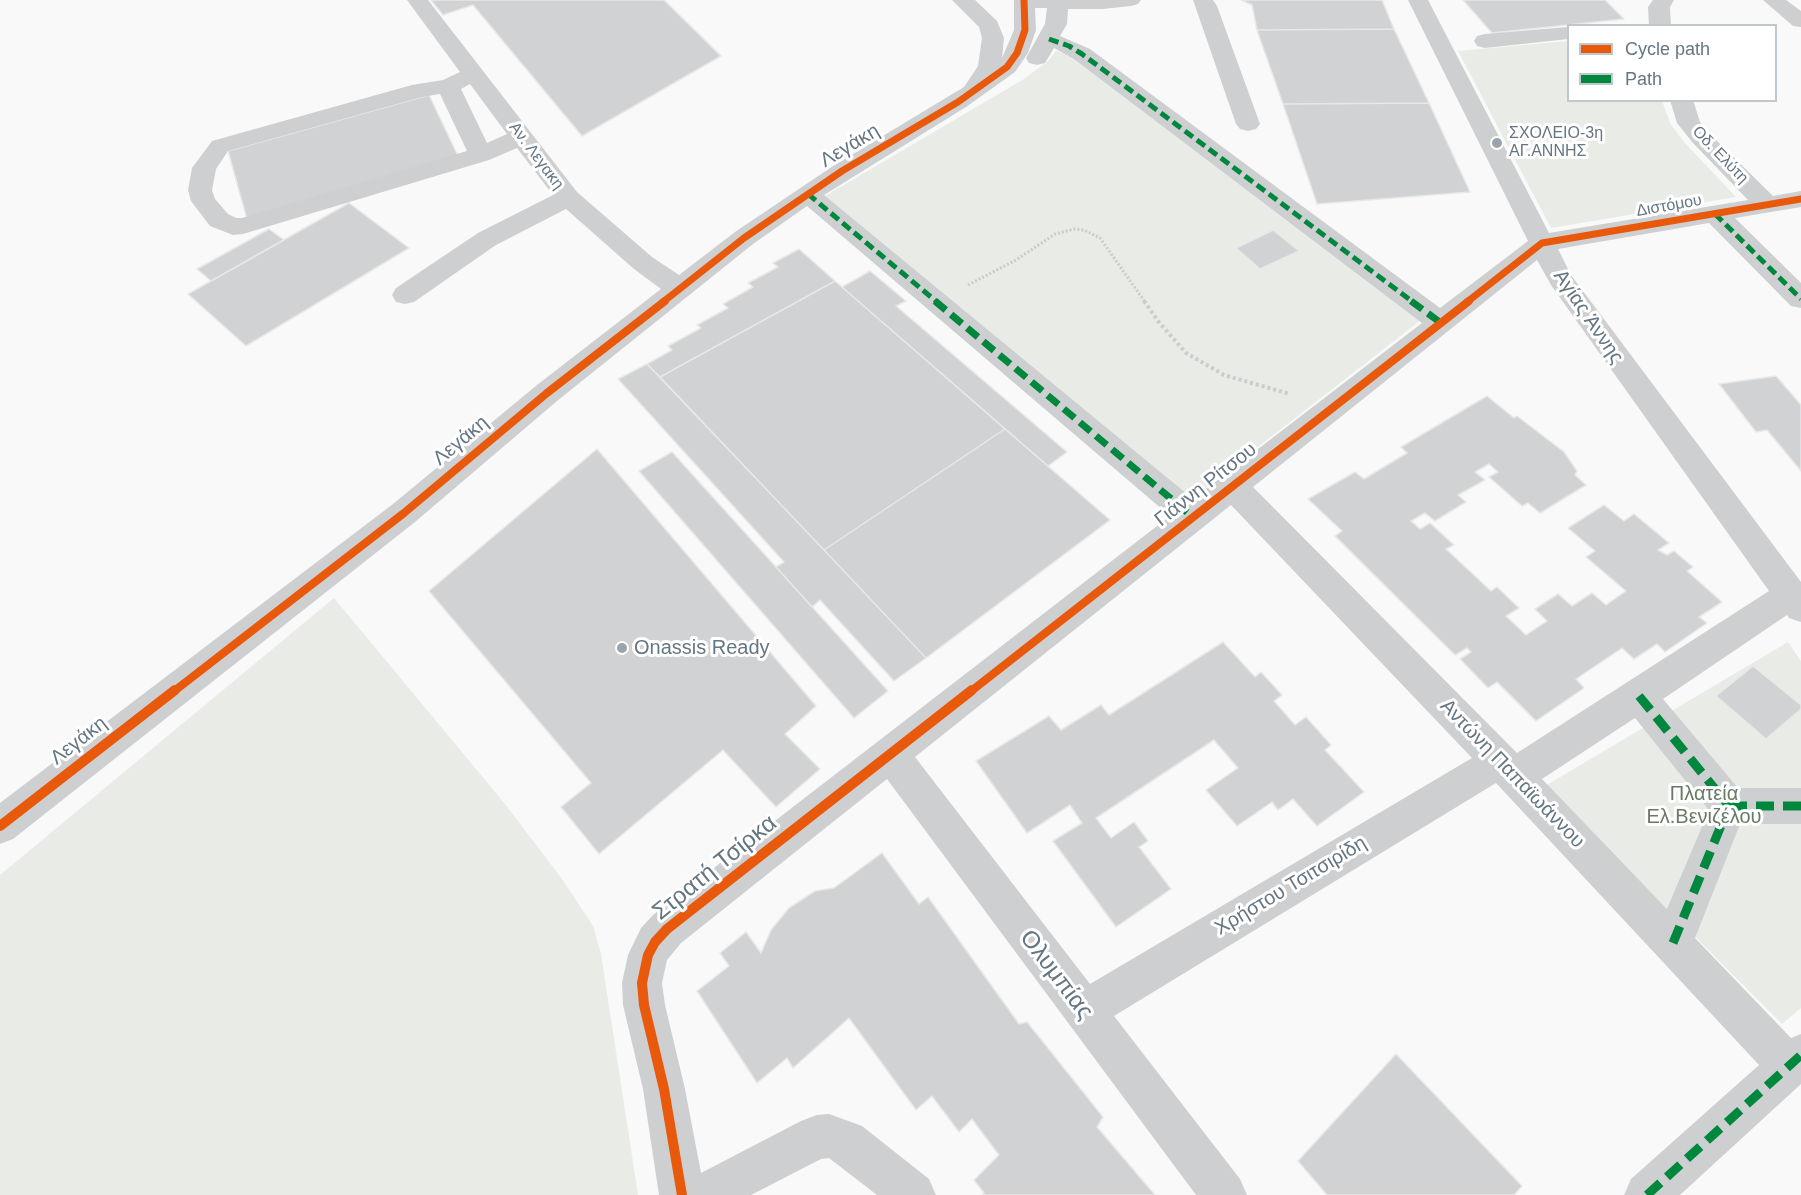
<!DOCTYPE html>
<meta charset="utf-8">
<style>
body{margin:0}
#map{position:relative;width:1801px;height:1195px;overflow:hidden;background:#f9f9f9;font-family:Helvetica,sans-serif}
canvas{display:block}
.legend{position:absolute;left:1567px;top:24px;width:210px;height:78px;box-sizing:border-box;background:#fff;border:2px solid #c1c8cd;margin:0;padding:8px 10px;list-style:none;font-size:18px;color:#657683}
.legend li{display:flex;align-items:center;gap:12px;height:30px}
.legend b{width:30px;border:2px solid #c1c8cd}
</style>
<div id="map">
<canvas width="1801" height="1195"></canvas>
<ul class="legend">
<li><b style="height:8px;background:#e8590c"></b>Cycle path</li>
<li><b style="height:8px;background:#00873e"></b>Path</li>
</ul>
</div>
<script>
const g = document.querySelector('canvas').getContext('2d');
g.lineJoin = 'round';
function fill(path, color) { g.fillStyle = color; g.fill(path, 'evenodd'); }
const toPath = rows => new Path2D(rows.map(r => 'M' + r).join(''));
function stroke(path, color, width, dash) { g.strokeStyle = color; g.lineWidth = width; g.lineCap = dash ? 'butt' : 'round'; g.setLineDash(dash || []); g.stroke(path); }
function label(font, color, halo, rows, align = 'center') {
  g.font = font + ' Helvetica,sans-serif'; g.lineWidth = 6; g.setLineDash([]); g.textBaseline = 'middle'; g.strokeStyle = halo; g.fillStyle = color; for (const [text, x, y, turn = 0] of rows) {
    g.save(); g.translate(x, y); g.rotate((+turn || 0) * Math.PI / 180); g.textAlign = isNaN(turn) ? turn : align; if (halo) g.strokeText(text, 0, 0); g.fillText(text, 0, 0); g.restore();
  }
}
const green = toPath([
 [1568,41,1568,100,1662,101,1671,125,1685,143,1736,197,1551,228,1458,51],
 [1056,51,1072,56,1421,320,1190,500,825,196,1024,79,1048,61],
 [334,598,505,804,562,879,593,926,601,954,638,1195,0,1195,0,875],
 [1788,642,1801,661,1801,1008,1782,1024,1545,786]
]);
const building = toPath([
 [431,0,664,0,721,56,582,136,473,5,443,15,431,0],
 [1241,0,1382,0,1394,29,1257,30,1252,5,1241,0],
 [1463,0,1605,0,1624,19,1492,33,1463,0],
 [1394,29,1429,103,1283,104,1257,30,1394,29],
 [429,95,458,156,247,219,228,151,429,95],
 [1429,103,1470,192,1317,204,1283,104,1429,103],
 [349,203,409,248,246,346,188,294,349,203],
 [269,229,284,240,211,281,197,269,269,229],
 [1273,230,1299,251,1260,269,1236,248,1273,230],
 [799,249,835,281,660,377,647,364,672,350,668,346,701,328,697,325,728,308,723,304,753,287,748,283,778,267,773,263,799,249],
 [870,271,906,301,896,306,1067,452,1048,466,842,287,870,271],
 [835,281,1005,429,824,550,660,377,835,281],
 [647,364,824,550,926,658,894,681,820,600,812,607,776,567,784,562,618,379,647,364],
 [1776,376,1801,405,1801,471,1767,430,1756,432,1719,384,1776,376],
 [1487,396,1514,418,1517,416,1564,452,1577,471,1575,475,1586,485,1540,513,1528,503,1522,506,1489,477,1498,472,1489,464,1475,472,1485,480,1458,495,1466,502,1435,521,1425,513,1411,521,1420,529,1430,523,1454,545,1446,549,1491,591,1497,587,1519,608,1506,616,1526,635,1547,621,1535,609,1558,594,1572,606,1592,593,1606,605,1626,591,1586,557,1595,551,1568,528,1604,505,1624,521,1634,514,1669,543,1658,550,1667,555,1674,551,1693,567,1687,571,1722,602,1699,617,1707,623,1665,652,1657,644,1634,659,1622,648,1576,679,1584,688,1536,721,1497,682,1488,688,1460,659,1471,652,1467,648,1455,655,1335,536,1342,531,1308,499,1355,472,1364,479,1407,453,1401,447,1487,396],
 [1005,429,1110,520,926,658,824,550,1005,429],
 [597,449,816,706,785,734,820,769,776,807,723,750,599,854,561,807,591,783,429,591,597,449],
 [672,452,776,567,888,691,854,718,639,471,672,452],
 [1223,642,1255,677,1261,672,1282,695,1274,701,1295,725,1306,717,1331,745,1325,750,1364,792,1317,826,1293,799,1278,810,1272,802,1237,826,1206,790,1238,768,1214,740,1096,818,1111,838,1134,822,1148,841,1139,847,1171,889,1116,927,1053,841,1082,823,1070,805,1027,833,976,761,1049,716,1061,730,1101,705,1109,715,1223,642],
 [1753,666,1801,705,1801,709,1766,739,1716,696,1753,666],
 [882,853,919,904,928,897,1019,1024,1027,1022,1103,1117,1097,1127,1155,1195,982,1195,984,1193,974,1180,999,1155,972,1119,959,1132,932,1096,916,1110,849,1018,793,1068,787,1058,757,1083,697,991,729,966,720,953,746,932,761,953,771,930,789,908,815,891,834,888,882,853],
 [1396,1054,1522,1186,1514,1195,1327,1195,1298,1161,1396,1054]
]);
const pathFar1 = toPath([
 [968,285,1016,260,1055,234,1074,229,1084,230,1100,238,1145,302]
]);
const path = toPath([
 [1144,301,1158,321,1186,353,1224,375,1290,394]
]);
const minor = toPath([
 [407,0,428,0,577,192,652,257,679,275,735,232,833,166,964,87,978,66,982,38,979,27,952,0,975,0,997,21,1004,38,1002,58,1014,30,1014,0,1141,0,1138,4,1131,6,1103,9,1068,9,1067,24,1060,36,1090,49,1440,308,1528,241,1408,0,1428,0,1549,233,1748,200,1693,143,1677,123,1670,100,1693,100,1700,122,1709,133,1773,196,1801,191,1801,207,1735,218,1801,283,1801,308,1791,306,1709,223,1558,249,1571,275,1801,582,1801,622,1789,618,1787,615,1663,699,1738,788,1801,788,1801,824,1740,824,1695,938,1791,1038,1801,1034,1801,1084,1680,1195,1624,1195,1631,1179,1759,1065,1496,783,1114,1016,1240,1179,1247,1195,1196,1195,887,779,681,943,667,960,662,983,665,1005,685,1089,701,1173,801,1121,817,1115,829,1114,862,1126,929,1179,936,1195,877,1195,829,1158,821,1159,751,1195,659,1195,643,1089,623,1005,622,983,628,955,641,928,653,915,1170,516,807,206,753,244,557,401,415,522,13,839,0,844,0,803,393,504,537,385,661,289,634,269,566,209,496,245,414,302,405,304,396,302,392,295,396,288,478,233,553,195,517,148,489,160,243,234,233,235,210,226,191,201,188,190,192,168,212,141,412,85,443,80,460,72,407,0],
 [1035,8,1047,8,1045,24,1026,58,1029,63,1037,65,1045,63,1054,48,1074,59,1422,323,1193,499,824,195,966,107,1015,72,1028,53,1036,30,1035,8],
 [470,84,507,134,487,143,461,89,470,84],
 [440,94,467,151,242,218,236,218,228,214,215,199,212,190,216,169,228,151,422,97,440,94],
 [1537,260,1551,285,1769,591,1517,753,1253,487,1537,260],
 [1231,505,1472,758,1090,984,915,757,1231,505],
 [1635,718,1709,810,1667,909,1542,779,1635,718],
 [1193,0,1213,0,1217,6,1260,124,1256,129,1248,131,1240,129,1236,124,1193,0],
 [1653,0,1674,0,1670,7,1671,26,1649,26,1648,7,1653,0],
 [1763,0,1786,0,1801,11,1801,27,1793,26,1763,0],
 [1568,27,1568,39,1485,48,1477,46,1474,41,1477,36,1485,34,1568,27]
]);
const quietFar2 = toPath([
 [1049,39,1069,46,1082,54,1413,302],
 [808,194,937,302],
 [1715,214,1801,299]
]);
const quietFar1 = toPath([
 [935,301,1194,518],
 [1411,301,1441,323]
]);
const quiet = toPath([
 [1639,696,1729,806],
 [1729,806,1801,806],
 [1673,943,1729,806],
 [1647,1195,1801,1055]
]);
const cyclewayFar2 = toPath([
 [663,302,744,238,842,171,958,102,1007,67,1017,53,1025,30,1024,0],
 [1467,302,1542,243,1801,199]
]);
const cyclewayFar1 = toPath([
 [173,692,404,513,547,393,665,301],
 [970,692,1469,301]
]);
const cycleway = toPath([
 [0,826,175,690],
 [682,1195,664,1089,644,1005,642,983,648,955,655,942,667,929,972,690]
]);
const markers = [
 [1497,143,6,"#99a4ac"],
 [622,648,6,"#99a4ac"]
];
const farPoinames = [
 ["ΣΧΟΛΕΙΟ-3η",1509,134],
 ["ΑΓ.ΑΝΝΗΣ",1509,152]
];
const farStreetnames = [
 ["Οδ. Ελύτη",1720,155,46],
 ["Αν. Λεγακη",536,156,53],
 ["Διστόμου",1669,206,-10]
];
const streetNames = [
 ["Λεγάκη",850,146,-31],
 ["Αγίας Άννης",1588,317,56],
 ["Λεγάκη",461,441,-40],
 ["Γιάννη Ρίτσου",1206,485,-38],
 ["Λεγάκη",79,741,-38],
 ["Αντώνη Παπαϊωάννου",1512,774,46],
 ["Χρήστου Τσιτσιρίδη",1291,886,-31]
];
const poiNames = [
 ["Onassis Ready",634,648]
];
const parkNames = [
 ["Πλατεία",1704,794],
 ["Ελ.Βενιζέλου",1704,817]
];
const nearStreetnames = [
 ["Στρατή Τσίρκα",715,868,-39],
 ["Ολυμπίας",1056,975,53]
];
fill(green, '#e8ebe6');
fill(building, '#d0d2d3');
stroke(building, '#e8e8e8', 1.5);
stroke(pathFar1, '#cbcccd', 3, [2, 2]);
stroke(path, '#cbcccd', 4, [3, 3]);
fill(minor, '#cecfd0');
stroke(quietFar2, '#00873e', 5, [10, 5]);
stroke(quietFar1, '#00873e', 7, [14, 7]);
stroke(quiet, '#00873e', 9, [18, 9]);
stroke(cyclewayFar2, '#e8590c', 7);
stroke(cyclewayFar1, '#e8590c', 8);
stroke(cycleway, '#e8590c', 10);
for (const [x, y, r, color] of markers) { const dot = new Path2D(); dot.arc(x, y, r, 0, 2 * Math.PI); g.fillStyle = color; g.fill(dot); stroke(dot, '#fff', 2); }
label('16px', '#657683', '#fff', farPoinames, 'left');
label('16px', '#657683', '#fff', farStreetnames);
label('20px', '#657683', '#fff', streetNames);
label('20px', '#657683', '#fff', poiNames, 'left');
label('20px', '#687a64', '#fff', parkNames);
label('24px', '#657683', '#fff', nearStreetnames);
</script>
